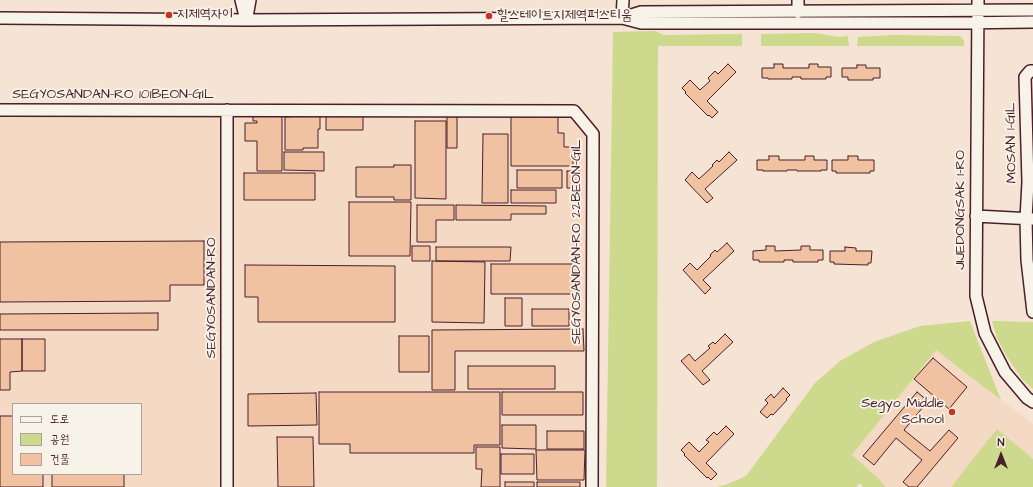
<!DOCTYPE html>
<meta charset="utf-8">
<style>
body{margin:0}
#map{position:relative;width:1033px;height:487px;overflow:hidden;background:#f5e4d3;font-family:"Architects Daughter","Poor Story",sans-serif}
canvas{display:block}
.legend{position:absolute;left:12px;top:403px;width:130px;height:72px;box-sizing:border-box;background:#f7f3e8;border:1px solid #b29e9c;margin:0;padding:5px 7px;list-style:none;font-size:12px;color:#4a1f2b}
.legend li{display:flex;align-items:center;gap:8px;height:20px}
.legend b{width:20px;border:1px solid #b29e9c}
.north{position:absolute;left:981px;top:435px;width:40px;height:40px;-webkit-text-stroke:3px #f7f3e8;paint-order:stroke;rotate:0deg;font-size:11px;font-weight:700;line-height:16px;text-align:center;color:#4a1f2b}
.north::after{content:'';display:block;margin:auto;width:14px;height:18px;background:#4a1f2b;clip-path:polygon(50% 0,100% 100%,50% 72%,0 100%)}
</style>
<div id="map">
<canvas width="1033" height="487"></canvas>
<ul class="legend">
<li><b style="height:5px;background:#f7f3e8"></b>도로</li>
<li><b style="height:11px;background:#cdd98c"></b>공원</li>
<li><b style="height:11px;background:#f1c2a1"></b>건물</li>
</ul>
<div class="north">N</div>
</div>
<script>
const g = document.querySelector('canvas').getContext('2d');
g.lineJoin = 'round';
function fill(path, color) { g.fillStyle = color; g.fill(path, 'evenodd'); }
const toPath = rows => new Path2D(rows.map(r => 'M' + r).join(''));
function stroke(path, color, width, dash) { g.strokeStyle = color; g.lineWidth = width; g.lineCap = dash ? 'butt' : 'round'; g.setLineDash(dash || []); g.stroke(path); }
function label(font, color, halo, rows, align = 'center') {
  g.font = font + ' "Architects Daughter","Poor Story",sans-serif'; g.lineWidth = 3.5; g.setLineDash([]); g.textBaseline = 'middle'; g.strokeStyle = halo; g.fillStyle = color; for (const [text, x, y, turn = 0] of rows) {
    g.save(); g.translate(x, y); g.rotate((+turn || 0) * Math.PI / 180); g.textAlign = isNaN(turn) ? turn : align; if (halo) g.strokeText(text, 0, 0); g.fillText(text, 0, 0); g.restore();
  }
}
const built = toPath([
 [0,106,571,106,583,112,595,129,596,487,0,487],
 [13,404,141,404,141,474,13,474],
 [936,349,1033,424,1033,487,886,487,879,479,852,456]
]);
const green = toPath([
 [656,31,663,35,742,34,742,46,658,46,657,487,606,487,613,32],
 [814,33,839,37,848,36,849,46,761,46,761,34],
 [894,35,960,36,964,41,964,46,857,46,858,37],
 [970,321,1001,400,936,350,852,455,879,479,886,487,863,487,860,483,856,487,717,487,728,484,746,476,815,383,840,361,874,342,920,326],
 [992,321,1033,322,1033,389,1022,379,1006,355,997,338],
 [997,429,1033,459,1033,487,951,487]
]);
const building = toPath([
 [728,64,736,72,707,101,718,112,712,118,709,115,708,116,685,93,686,92,682,88,690,80,700,90,710,81,708,78,715,71,718,74,728,64],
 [774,64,783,64,783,68,809,68,809,64,818,64,818,67,831,67,831,77,826,77,826,79,801,79,801,77,792,77,792,79,768,79,768,78,762,78,762,68,774,68,774,64],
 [857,65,866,65,866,68,880,68,880,78,873,78,873,80,848,80,848,77,842,77,842,68,857,68,857,65],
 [253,114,282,114,282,171,257,171,257,141,245,141,245,123,257,123,257,121,253,121,253,114],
 [511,114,558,114,558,133,564,133,564,147,573,147,573,166,511,166,511,114],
 [326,115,363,115,363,130,326,130,326,115],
 [447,115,457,115,457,148,447,148,447,115],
 [303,116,320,116,320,129,318,129,318,148,303,148,303,150,285,150,285,117,303,116],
 [415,121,446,121,446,199,415,198,415,121],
 [483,134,508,134,508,203,482,203,483,134],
 [284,152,324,152,324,171,284,170,284,152],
 [729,152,737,160,705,189,713,198,707,203,685,180,692,172,699,179,713,166,712,165,717,160,719,162,729,152],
 [769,156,779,156,779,160,805,160,805,156,814,156,814,160,827,160,827,170,821,170,821,171,797,171,797,170,787,170,787,171,763,171,763,170,757,170,757,160,769,160,769,156],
 [848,156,858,156,858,160,874,160,874,171,870,171,870,173,836,173,836,171,832,171,832,160,848,160,848,156],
 [394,165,411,165,411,200,394,200,394,197,356,197,356,167,394,167,394,165],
 [517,170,562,170,562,188,517,188,517,170],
 [567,171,580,171,580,188,567,188,567,171],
 [244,173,315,173,315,200,244,200,244,173],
 [511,190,556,190,556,203,511,203,511,190],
 [349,202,411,202,410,256,349,256,349,202],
 [417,205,454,205,454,220,436,220,436,242,417,242,417,205],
 [456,205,546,206,546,214,511,214,511,220,456,220,456,205],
 [204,241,204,285,170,285,170,301,0,302,0,242,204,241],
 [727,243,734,251,703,280,711,288,705,294,683,270,690,263,697,270,711,256,710,255,715,250,717,252,727,243],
 [412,246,430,246,430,261,412,261,412,246],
 [766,246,775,246,775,251,801,250,801,246,810,246,810,250,823,250,823,260,818,260,818,262,793,262,793,260,784,260,784,262,759,262,759,260,753,260,753,251,766,250,766,246],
 [436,247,511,247,510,261,436,261,436,247],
 [845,247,856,248,856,251,872,251,871,263,868,263,868,265,834,264,834,262,830,262,830,251,845,251,845,247],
 [432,261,485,262,484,323,432,322,432,261],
 [491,264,577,264,577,294,491,294,491,264],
 [245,265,395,266,395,322,258,322,258,297,245,297,245,265],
 [505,298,522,298,522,326,505,326,505,298],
 [532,309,569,309,569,326,532,326,532,309],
 [158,313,158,330,0,330,0,314,158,313],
 [583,329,584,351,455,351,455,390,432,390,432,330,583,329],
 [725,334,733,342,702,371,710,380,703,385,681,361,689,354,695,361,710,348,708,346,713,342,715,344,725,334],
 [399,336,429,336,429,372,399,372,399,336],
 [0,339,22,339,22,371,10,372,10,390,0,390,0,339],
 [22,339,45,339,45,371,22,371,22,339],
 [933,358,967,387,949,409,914,379,933,358],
 [468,366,555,366,555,389,468,389,468,366],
 [783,388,790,395,786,399,787,400,773,415,771,414,767,418,760,412,768,403,765,400,771,394,774,398,783,388],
 [319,392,500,392,500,445,474,445,474,453,350,453,350,444,319,444,319,392],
 [502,392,583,392,583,415,502,415,502,392],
 [917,392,928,401,904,430,930,451,949,430,958,438,917,487,909,487,903,482,922,460,896,438,874,465,863,456,917,392],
 [316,393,317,425,248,426,248,394,316,393],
 [0,416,13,416,13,474,43,474,43,487,0,487,0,416],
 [502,425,536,425,536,449,502,448,502,425],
 [726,426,734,434,706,463,717,474,711,480,708,477,707,478,684,455,685,454,681,450,689,442,699,452,709,442,706,440,714,432,717,435,726,426],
 [547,431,584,431,584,449,547,449,547,431],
 [277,437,313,437,314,487,278,487,277,437],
 [476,447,500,447,500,487,481,487,482,469,476,469,476,447],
 [536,450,585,450,584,480,537,480,536,450],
 [501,454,534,454,534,474,501,474,501,454],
 [52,474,124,474,124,487,52,487,52,474],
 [505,482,534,482,534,487,505,487,505,482],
 [537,482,580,482,580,487,537,487,537,482]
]);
const minor = toPath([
 [241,0,246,20],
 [798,0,798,12],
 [978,0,976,296,985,333,1005,372,1027,398,1033,402],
 [1033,10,641,12,622,18,641,23,954,23,1033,22],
 [247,17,250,0],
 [0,18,246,20,622,18,623,0],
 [1033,71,1030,71,1025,77,1028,182,1026,219,1027,260,1033,312],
 [0,110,574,111,593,134,592,487],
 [227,110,227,487],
 [976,216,1033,219]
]);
const markers = [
 [169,15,4,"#c8321e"],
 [489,16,4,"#c8321e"],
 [952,412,4,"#c8321e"]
];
const poiNames = [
 ["지제역자이",177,15],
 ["힐스테이트지제역퍼스티움",497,16],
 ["Segyo Middle",944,404,"right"],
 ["School",944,420,"right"]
];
const streetNames = [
 ["SEGYOSANDAN-RO 101BEON-GIL",113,95],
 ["MOSAN 1-GIL",1012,143,-91],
 ["JIJEDONGSAK 1-RO",961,210,-90],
 ["SEGYOSANDAN-RO 22BEON-GIL",577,242,-90],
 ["SEGYOSANDAN-RO",212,298,-90]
];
fill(built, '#f4dac4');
fill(green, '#cdd98c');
fill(building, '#f1c2a1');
stroke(building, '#4a1f2b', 1);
stroke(minor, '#4a1f2b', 14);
stroke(minor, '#f7f3e8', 11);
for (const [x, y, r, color] of markers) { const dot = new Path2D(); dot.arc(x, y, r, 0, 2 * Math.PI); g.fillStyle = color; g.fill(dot); stroke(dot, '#f7f3e8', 1.5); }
label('14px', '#4a1f2b', '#f7f3e8', poiNames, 'left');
label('14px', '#4a1f2b', '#f7f3e8', streetNames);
</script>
